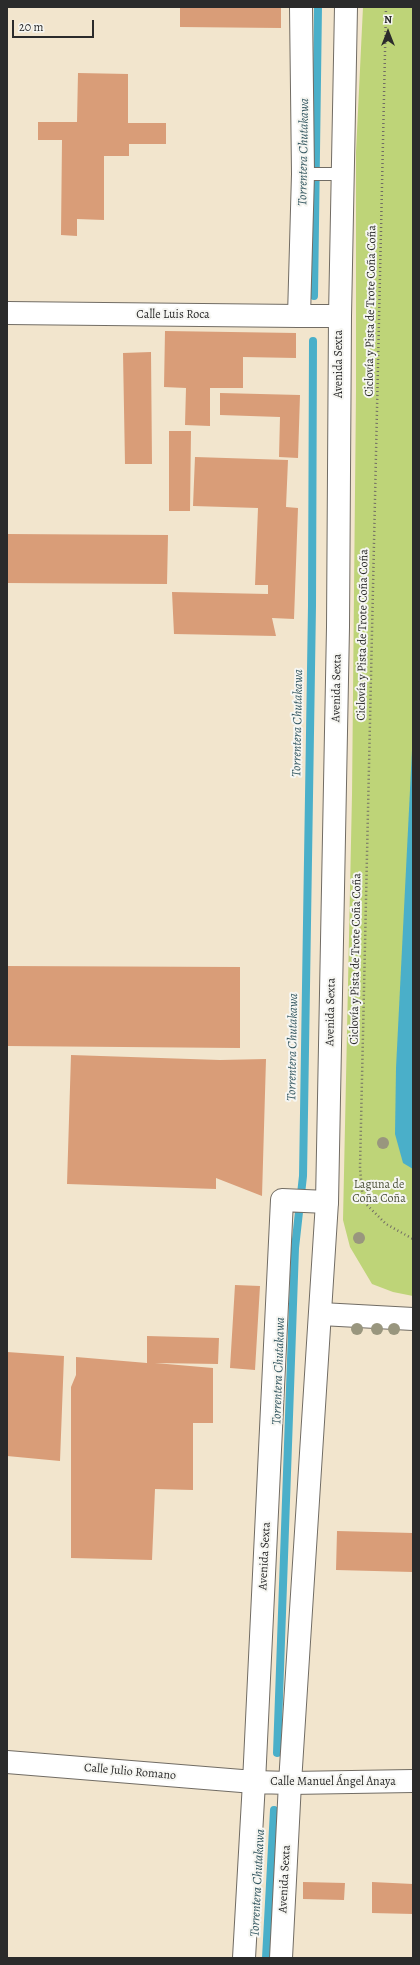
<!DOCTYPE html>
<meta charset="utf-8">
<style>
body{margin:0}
#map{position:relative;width:420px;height:1965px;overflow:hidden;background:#f2e5cd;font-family:Alegreya,serif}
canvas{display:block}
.frame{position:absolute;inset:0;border:8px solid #2b2b2b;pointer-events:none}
.north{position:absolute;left:368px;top:12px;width:40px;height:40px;-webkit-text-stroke:3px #f6f6f2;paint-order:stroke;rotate:0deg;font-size:11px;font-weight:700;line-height:16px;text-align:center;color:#2b2b2b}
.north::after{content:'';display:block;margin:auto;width:14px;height:18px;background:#2b2b2b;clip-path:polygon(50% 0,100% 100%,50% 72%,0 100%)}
.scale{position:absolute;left:12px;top:20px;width:82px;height:18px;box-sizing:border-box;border:2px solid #2b2b2b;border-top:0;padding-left:5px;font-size:12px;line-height:14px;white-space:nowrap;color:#2b2b2b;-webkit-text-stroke:3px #f6f6f2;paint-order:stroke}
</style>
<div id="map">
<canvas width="420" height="1965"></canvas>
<div class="frame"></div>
<div class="north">N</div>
<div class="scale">20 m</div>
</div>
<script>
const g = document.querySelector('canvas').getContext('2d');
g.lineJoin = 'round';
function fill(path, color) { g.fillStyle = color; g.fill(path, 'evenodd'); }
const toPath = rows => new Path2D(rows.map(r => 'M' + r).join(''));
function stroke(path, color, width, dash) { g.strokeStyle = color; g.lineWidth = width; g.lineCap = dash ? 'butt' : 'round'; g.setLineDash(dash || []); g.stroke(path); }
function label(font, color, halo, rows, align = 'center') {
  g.font = font + ' Alegreya,serif'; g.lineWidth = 4; g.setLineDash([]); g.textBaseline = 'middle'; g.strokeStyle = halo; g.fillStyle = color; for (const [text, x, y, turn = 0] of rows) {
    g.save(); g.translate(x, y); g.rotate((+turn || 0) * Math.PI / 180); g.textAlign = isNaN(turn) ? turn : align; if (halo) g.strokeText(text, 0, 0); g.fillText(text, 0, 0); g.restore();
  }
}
const green = toPath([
 [363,7,413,7,413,1296,393,1292,372,1284,350,1247,343,1220,352,795,356,391,356,152]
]);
const water = toPath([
 [413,730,413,1169,403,1163,395,1134,396,1068]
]);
const stream = toPath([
 [314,296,318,7],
 [277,1753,295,1248,303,1176,312,606,313,341],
 [266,1958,274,1810]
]);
const building = toPath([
 [180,7,281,7,281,28,180,27],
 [78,73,128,74,128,123,166,123,166,144,129,144,129,156,104,156,104,220,77,219,77,236,61,235,62,140,38,140,38,122,77,122],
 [165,331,296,333,296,358,243,357,243,388,210,388,210,426,185,425,186,388,164,387],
 [151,352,152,464,125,464,123,353],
 [220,393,300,395,298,458,279,457,280,417,220,415],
 [169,431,191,431,190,511,169,511],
 [195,457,288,460,286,507,298,508,294,619,272,618,276,636,174,634,172,592,268,594,268,585,255,585,258,508,193,506],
 [7,534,168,535,167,584,7,583],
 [7,966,240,967,240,1048,7,1046],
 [71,1055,220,1060,266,1059,262,1196,216,1178,216,1189,67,1184],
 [235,1285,260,1286,255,1370,230,1368],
 [147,1336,219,1338,218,1364,155,1363,213,1368,213,1423,193,1423,193,1490,155,1489,152,1560,71,1558,71,1387,76,1375,76,1357,147,1363],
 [7,1352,64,1356,60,1461,7,1456],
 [337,1531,413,1533,413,1572,336,1570],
 [303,1882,345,1883,344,1900,303,1899],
 [372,1882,413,1884,413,1914,372,1913]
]);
const path = toPath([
 [386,7,360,1168,363,1201,386,1224,413,1239]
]);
const lane = toPath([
 [303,174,342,174]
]);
const street = toPath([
 [7,313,299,316],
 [321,1314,413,1319],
 [7,1762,254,1782,282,1200,327,1202],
 [290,1783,413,1781]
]);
const secondary = toPath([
 [301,7,303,174,299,316,340,316],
 [244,1958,254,1782,290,1783],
 [281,1958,290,1783,327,1202,338,627,340,316,346,7]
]);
const trees = [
 [383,1143],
 [359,1238],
 [357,1329],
 [377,1329],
 [394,1329]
];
const streetNames = [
 ["Ciclovía y Pista de Trote Coña Coña",371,311,-89],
 ["Calle Luis Roca",173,315],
 ["Avenida Sexta",339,364,-90],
 ["Ciclovía y Pista de Trote Coña Coña",363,635,-89],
 ["Avenida Sexta",337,688,-89],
 ["Ciclovía y Pista de Trote Coña Coña",356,959,-89],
 ["Avenida Sexta",331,1012,-89],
 ["Avenida Sexta",265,1556,-87],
 ["Calle Julio Romano",130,1772,5],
 ["Calle Manuel Ángel Anaya",333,1782],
 ["Avenida Sexta",285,1879,-87]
];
const parkNames = [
 ["Laguna de",379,1185],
 ["Coña Coña",379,1199]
];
const waterNames = [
 ["Torrentera Chutakawa",304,152,-89],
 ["Torrentera Chutakawa",298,723,-89],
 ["Torrentera Chutakawa",293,1047,-89],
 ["Torrentera Chutakawa",279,1371,-88],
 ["Torrentera Chutakawa",258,1883,-87]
];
fill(green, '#bed478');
fill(water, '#4aafc9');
stroke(stream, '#4aafc9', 8);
fill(building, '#d99d78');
stroke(lane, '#716c64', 14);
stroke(street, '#716c64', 24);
stroke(secondary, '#716c64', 24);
stroke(path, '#716c64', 2.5, [1, 3]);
stroke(lane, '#fff', 12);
stroke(street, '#fff', 22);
stroke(secondary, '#fff', 22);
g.fillStyle = '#99967e';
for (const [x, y] of trees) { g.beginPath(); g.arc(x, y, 6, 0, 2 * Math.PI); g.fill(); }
label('12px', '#2b2b2b', '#f6f6f2', streetNames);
label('12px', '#50553e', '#f6f6f2', parkNames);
label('italic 13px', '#365962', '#f6f6f2', waterNames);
</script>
